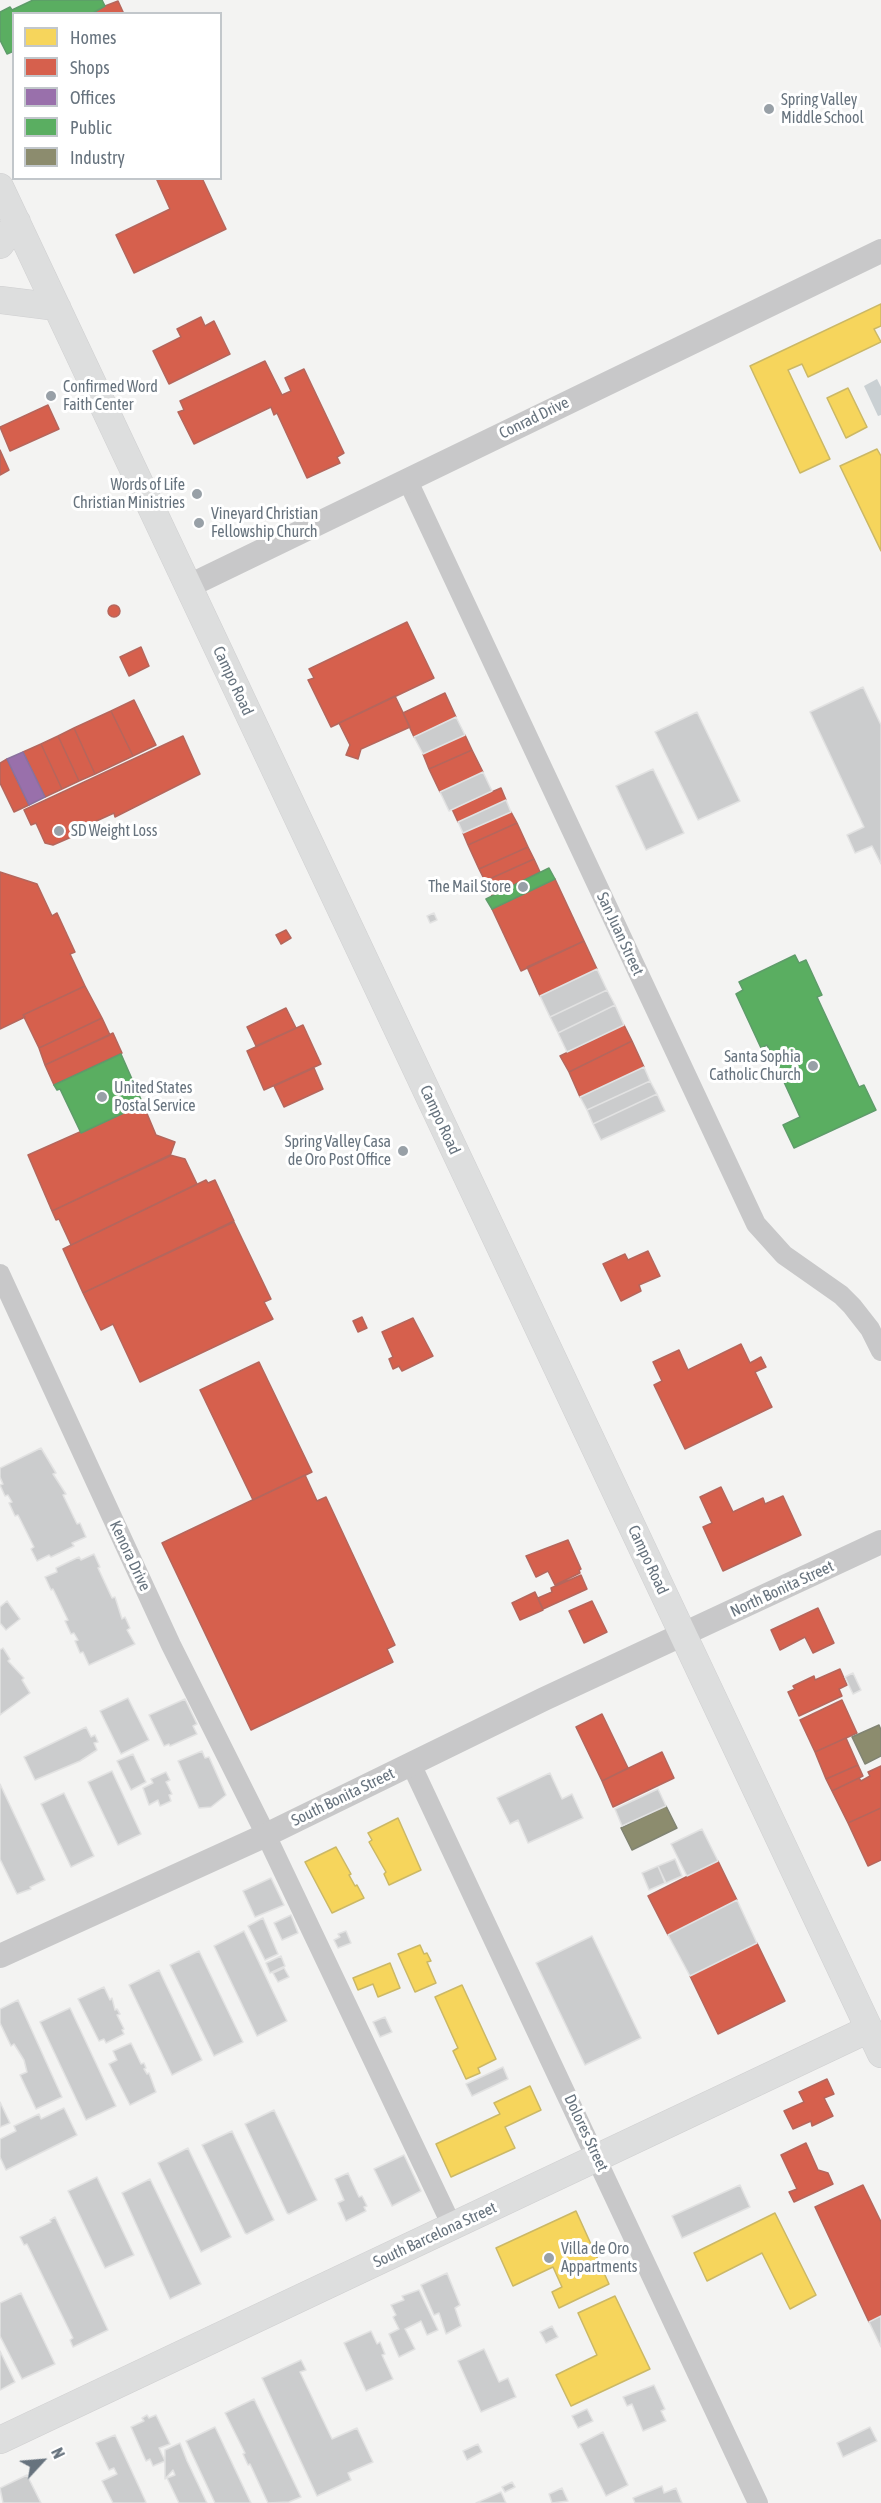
<!DOCTYPE html>
<style>
body{margin:0}
#map{position:relative;width:881px;height:2503px;overflow:hidden;background:#f3f3f2;font-family:"Asap Condensed",sans-serif}
canvas{display:block}
.legend{position:absolute;left:12px;top:12px;width:210px;height:168px;box-sizing:border-box;background:#fff;border:2px solid #c2c7cb;margin:0;padding:8px 10px;list-style:none;font-size:18px;color:#67737e}
.legend li{display:flex;align-items:center;gap:12px;height:30px}
.legend b{width:30px;border:2px solid #c2c7cb}
.north{position:absolute;left:12px;top:2431px;width:60px;height:60px;-webkit-text-stroke:4px #fff;paint-order:stroke;rotate:64deg;font-size:16px;font-weight:700;line-height:24px;text-align:center;color:#67737e}
.north::after{content:'';display:block;margin:auto;width:21px;height:27px;background:#67737e;clip-path:polygon(50% 0,100% 100%,50% 72%,0 100%)}
</style>
<div id="map">
<canvas width="881" height="2503"></canvas>
<ul class="legend">
<li><b style="height:16px;background:#f6d55c"></b>Homes</li>
<li><b style="height:16px;background:#d6604d"></b>Shops</li>
<li><b style="height:16px;background:#9970ab"></b>Offices</li>
<li><b style="height:16px;background:#5aae61"></b>Public</li>
<li><b style="height:16px;background:#8c8c6e"></b>Industry</li>
</ul>
<div class="north">N</div>
</div>
<script>
const g = document.querySelector('canvas').getContext('2d');
g.lineJoin = 'round';
function fill(path, color) { g.fillStyle = color; g.fill(path, 'evenodd'); }
const toPath = rows => new Path2D(rows.map(r => 'M' + r).join(''));
function stroke(path, color, width, dash) { g.strokeStyle = color; g.lineWidth = width; g.lineCap = dash ? 'butt' : 'round'; g.setLineDash(dash || []); g.stroke(path); }
function label(font, color, halo, rows, align = 'center') {
  g.font = font + ' "Asap Condensed",sans-serif'; g.lineWidth = 6; g.setLineDash([]); g.textBaseline = 'middle'; g.strokeStyle = halo; g.fillStyle = color; for (const [text, x, y, turn = 0] of rows) {
    g.save(); g.translate(x, y); g.rotate((+turn || 0) * Math.PI / 180); g.textAlign = isNaN(turn) ? turn : align; if (halo) g.strokeText(text, 0, 0); g.fillText(text, 0, 0); g.restore();
  }
}
const water = toPath([
 [877,379,881,387,881,415,878,416,864,386]
]);
const homes = toPath([
 [881,304,881,326,874,329,881,342,808,377,802,364,788,370,830,459,800,473,750,366,881,304],
 [848,388,867,427,846,438,827,398,848,388],
 [877,449,881,456,881,551,840,466,877,449],
 [398,1818,421,1870,389,1885,384,1874,386,1872,369,1842,372,1840,368,1833,398,1818],
 [336,1847,351,1874,349,1875,355,1886,357,1885,364,1898,332,1913,305,1862,336,1847],
 [420,1945,424,1954,427,1953,431,1961,427,1962,436,1983,415,1992,398,1954,420,1945],
 [390,1963,400,1988,378,1997,373,1984,358,1990,353,1978,390,1963],
 [462,1985,496,2059,478,2068,480,2073,466,2079,453,2051,458,2048,435,1997,462,1985],
 [530,2086,541,2110,505,2127,515,2148,451,2177,436,2144,500,2114,494,2103,530,2086],
 [576,2211,609,2284,559,2308,552,2292,562,2287,553,2267,513,2286,496,2248,576,2211],
 [775,2213,816,2295,790,2309,762,2253,707,2281,694,2253,775,2213],
 [615,2296,650,2369,571,2406,556,2375,597,2355,578,2313,615,2296]
]);
const shops = toPath([
 [118,1,124,14,91,14,105,6,118,1],
 [156,178,202,178,226,229,134,273,116,235,170,209,156,178],
 [201,317,205,326,214,321,230,354,169,384,153,351,181,337,177,329,201,317],
 [265,361,282,395,291,391,285,378,304,369,344,453,337,457,340,463,307,478,277,413,274,415,271,407,194,444,178,412,184,410,180,401,265,361],
 [48,405,59,429,10,451,0,427,48,405],
 [0,450,9,470,0,475,0,450],
 '108 611a6 6 0 1 1 12 0a6 6 0 1 1-12 0Z',
 [407,622,434,678,331,727,308,680,314,678,309,669,407,622],
 [141,647,149,666,129,676,120,657,141,647],
 [445,693,456,717,414,737,403,713,445,693],
 [395,696,410,727,361,749,358,759,346,755,350,745,339,723,395,696],
 [134,700,156,745,133,756,111,711,134,700],
 [111,711,133,756,95,774,74,728,111,711],
 [74,728,95,774,79,781,58,736,74,728],
 [465,735,472,750,429,769,423,754,465,735],
 [58,736,79,781,62,789,41,744,58,736],
 [183,736,200,774,115,817,114,813,81,828,83,832,53,845,45,843,36,823,31,825,24,810,183,736],
 [41,744,62,789,45,797,23,752,41,744],
 [472,750,483,772,440,792,429,769,472,750],
 [7,759,29,805,14,812,0,783,0,763,7,759],
 [501,788,506,800,458,822,452,809,501,788],
 [511,812,517,823,468,845,463,833,511,812],
 [517,823,528,847,479,869,468,845,517,823],
 [528,847,534,859,485,881,479,869,528,847],
 [534,859,540,872,492,896,485,881,534,859],
 [0,872,37,884,52,916,57,913,75,952,70,954,85,986,23,1015,25,1017,0,1029,0,872],
 [555,879,584,941,521,971,492,909,555,879],
 [286,930,291,938,281,944,276,935,286,930],
 [584,941,597,969,540,996,527,967,584,941],
 [85,986,102,1018,39,1048,23,1015,85,986],
 [286,1008,296,1028,256,1046,247,1027,286,1008],
 [102,1018,110,1035,45,1065,39,1048,102,1018],
 [303,1025,321,1064,264,1090,247,1051,303,1025],
 [624,1025,632,1041,569,1072,560,1056,624,1025],
 [113,1033,122,1053,54,1085,45,1065,113,1033],
 [632,1041,644,1067,580,1097,569,1072,632,1041],
 [314,1068,323,1089,284,1107,274,1086,314,1068],
 [143,1104,156,1135,175,1142,170,1156,52,1211,28,1155,143,1104],
 [170,1155,185,1159,197,1184,71,1245,59,1219,56,1220,52,1211,170,1155],
 [206,1180,208,1183,215,1180,234,1221,83,1293,63,1249,206,1180],
 [234,1222,271,1299,264,1302,273,1319,140,1382,113,1324,101,1330,83,1293,234,1222],
 [648,1251,660,1276,639,1285,641,1291,621,1301,603,1264,625,1254,628,1260,648,1251],
 [362,1317,367,1328,358,1332,353,1321,362,1317],
 [413,1318,433,1356,402,1371,399,1366,393,1369,389,1359,393,1357,382,1332,413,1318],
 [741,1344,750,1363,761,1357,766,1367,755,1372,772,1407,685,1449,654,1385,662,1381,653,1362,679,1350,688,1370,741,1344],
 [259,1362,312,1472,253,1500,200,1390,259,1362],
 [305,1475,317,1501,326,1497,395,1645,387,1649,393,1662,251,1730,162,1543,305,1475],
 [721,1487,733,1512,763,1498,765,1504,783,1496,801,1535,723,1571,703,1527,712,1523,700,1497,721,1487],
 [568,1540,581,1569,579,1570,580,1573,555,1585,548,1571,536,1577,526,1556,568,1540],
 [581,1575,587,1589,543,1609,538,1598,552,1592,551,1588,581,1575],
 [535,1592,543,1610,520,1620,512,1603,535,1592],
 [592,1601,607,1632,584,1643,569,1611,592,1601],
 [818,1608,834,1643,813,1653,805,1637,780,1650,771,1630,818,1608],
 [840,1669,847,1685,839,1689,842,1696,799,1716,788,1692,795,1689,793,1686,814,1676,815,1680,840,1669],
 [842,1700,857,1733,815,1752,800,1720,842,1700],
 [602,1714,628,1768,602,1781,576,1727,602,1714],
 [846,1738,858,1765,826,1779,815,1752,846,1738],
 [662,1752,674,1778,613,1807,602,1781,662,1752],
 [858,1765,863,1776,832,1791,826,1779,858,1765],
 [881,1766,881,1808,848,1823,832,1791,859,1778,861,1781,870,1776,868,1772,881,1766],
 [881,1808,881,1860,868,1866,848,1823,881,1808],
 [718,1861,737,1900,668,1935,648,1896,718,1861],
 [757,1943,785,2001,718,2034,690,1976,757,1943],
 [827,2079,834,2094,824,2098,833,2116,812,2126,811,2121,793,2129,784,2111,804,2102,799,2092,827,2079],
 [806,2143,818,2170,828,2173,833,2184,794,2202,789,2192,797,2189,781,2155,806,2143],
 [863,2185,881,2222,881,2316,869,2322,815,2207,863,2185]
]);
const offices = toPath([
 [23,752,45,797,29,805,7,759,23,752]
]);
const public = toPath([
 [33,0,102,0,105,6,91,14,14,14,14,51,7,54,0,40,0,12,10,7,12,10,33,0],
 [549,868,555,879,492,909,486,899,549,868],
 [795,955,799,963,806,960,822,995,817,997,859,1087,864,1085,876,1110,794,1148,783,1125,800,1117,767,1045,761,1048,736,994,743,990,739,982,795,955],
 [121,1054,143,1104,81,1133,60,1089,57,1090,54,1085,121,1054]
]);
const industry = toPath([
 [879,1725,881,1730,881,1756,865,1764,852,1737,879,1725],
 [666,1806,677,1828,632,1850,621,1828,666,1806]
]);
const building = toPath([
 [863,687,881,725,881,864,872,846,855,853,847,835,864,827,810,712,863,687],
 [697,712,740,801,698,820,655,732,697,712],
 [456,717,465,735,423,754,414,737,456,717],
 [653,769,684,833,646,850,616,786,653,769],
 [483,772,492,791,449,811,440,792,483,772],
 [506,800,511,812,463,833,458,822,506,800],
 [434,913,437,920,430,923,427,916,434,913],
 [597,969,607,990,550,1017,540,996,597,969],
 [607,990,615,1005,558,1033,550,1017,607,990],
 [615,1005,624,1025,567,1052,558,1033,615,1005],
 [644,1067,650,1081,587,1110,580,1097,644,1067],
 [650,1081,657,1094,593,1124,587,1110,650,1081],
 [657,1094,665,1111,601,1140,593,1124,657,1094],
 [41,1448,56,1473,53,1474,66,1494,63,1495,77,1524,80,1523,86,1537,72,1543,74,1546,51,1557,49,1555,37,1561,31,1549,34,1547,18,1515,15,1516,9,1503,12,1502,8,1495,5,1496,0,1485,3,1484,0,1477,0,1468,41,1448],
 [94,1554,100,1567,98,1568,112,1598,115,1597,122,1619,125,1617,130,1628,127,1630,135,1644,89,1665,83,1652,80,1653,75,1641,78,1640,74,1633,71,1634,65,1621,68,1620,53,1589,51,1590,45,1577,57,1572,56,1568,79,1557,81,1560,94,1554],
 [7,1601,20,1619,6,1630,0,1623,0,1607,7,1601],
 [3,1648,10,1659,8,1661,24,1678,22,1680,30,1693,0,1715,0,1650,3,1648],
 [853,1673,861,1690,853,1694,845,1677,853,1673],
 [128,1698,149,1740,121,1754,100,1711,128,1698],
 [185,1699,197,1724,193,1726,197,1734,170,1746,169,1744,164,1746,149,1715,185,1699],
 [86,1727,91,1737,95,1735,98,1742,94,1743,97,1750,80,1761,35,1780,24,1757,86,1727],
 [202,1751,205,1758,209,1757,226,1795,211,1807,199,1808,178,1761,202,1751],
 [133,1754,146,1782,131,1790,117,1761,133,1754],
 [112,1771,141,1834,118,1845,88,1782,112,1771],
 [166,1772,170,1780,166,1782,172,1794,169,1795,171,1801,160,1806,158,1800,149,1805,143,1788,153,1783,151,1779,166,1772],
 [550,1773,562,1799,572,1794,583,1818,528,1843,518,1820,510,1824,497,1798,550,1773],
 [0,1784,45,1880,30,1887,31,1889,17,1894,0,1859,0,1784],
 [658,1789,666,1806,622,1826,615,1809,658,1789],
 [64,1793,94,1856,71,1867,41,1804,64,1793],
 [702,1829,718,1861,687,1876,671,1844,702,1829],
 [675,1859,682,1876,666,1883,658,1866,675,1859],
 [658,1866,665,1883,649,1890,642,1873,658,1866],
 [271,1878,284,1905,255,1917,243,1891,271,1878],
 [737,1900,757,1943,690,1976,668,1935,737,1900],
 [291,1915,298,1933,282,1940,274,1923,291,1915],
 [263,1918,278,1954,265,1960,248,1926,263,1918],
 [244,1931,287,2021,257,2036,214,1946,244,1931],
 [346,1931,351,1943,338,1948,334,1940,340,1937,338,1934,346,1931],
 [592,1936,641,2038,585,2065,536,1963,592,1936],
 [199,1951,243,2042,214,2056,170,1965,199,1951],
 [281,1956,285,1966,270,1973,266,1963,281,1956],
 [284,1968,289,1977,278,1982,273,1973,284,1968],
 [159,1970,202,2060,172,2075,129,1985,159,1970],
 [104,1987,110,2000,112,1998,115,2010,117,2009,120,2014,117,2015,124,2029,122,2030,124,2034,106,2043,104,2039,99,2041,78,1999,104,1987],
 [18,2000,62,2097,36,2109,20,2075,27,2072,24,2060,14,2044,11,2046,0,2023,0,2009,18,2000],
 [70,2008,116,2106,86,2120,40,2022,70,2008],
 [385,2017,392,2032,380,2037,373,2022,385,2017],
 [131,2043,141,2064,144,2063,146,2068,144,2069,147,2074,149,2073,156,2092,130,2105,109,2064,117,2060,113,2051,131,2043],
 [503,2067,508,2079,472,2096,466,2084,503,2067],
 [0,2102,10,2123,0,2127,0,2102],
 [64,2108,77,2135,6,2170,0,2157,0,2139,16,2131,14,2126,39,2114,41,2119,64,2108],
 [274,2110,317,2200,289,2214,287,2213,245,2124,274,2110],
 [232,2131,274,2220,247,2234,245,2233,202,2145,232,2131],
 [188,2148,231,2237,201,2252,158,2163,188,2148],
 [404,2155,421,2191,392,2206,374,2169,404,2155],
 [348,2173,359,2197,362,2196,367,2206,364,2207,366,2211,346,2221,338,2203,344,2200,335,2179,348,2173],
 [97,2177,134,2255,105,2268,68,2191,97,2177],
 [150,2179,201,2284,170,2299,122,2193,150,2179],
 [740,2185,750,2207,682,2238,672,2216,740,2185],
 [55,2217,108,2330,73,2347,70,2340,73,2338,27,2244,24,2245,20,2237,51,2222,50,2220,55,2217],
 [447,2273,460,2305,455,2308,461,2326,446,2334,439,2313,434,2315,421,2285,447,2273],
 [419,2290,438,2330,427,2335,421,2321,405,2329,415,2349,399,2357,389,2334,399,2329,393,2317,396,2315,391,2305,404,2300,402,2296,419,2290],
 [21,2293,55,2364,22,2379,0,2336,0,2303,21,2293],
 [881,2316,881,2347,869,2322,881,2316],
 [552,2326,558,2337,546,2343,540,2332,552,2326],
 [371,2331,377,2344,380,2342,385,2354,382,2355,393,2379,366,2391,344,2343,371,2331],
 [484,2349,499,2382,508,2378,516,2397,481,2412,458,2361,484,2349],
 [0,2351,15,2382,0,2390,0,2351],
 [301,2360,306,2370,300,2372,332,2439,357,2428,373,2462,348,2473,351,2480,317,2496,262,2378,301,2360],
 [654,2385,665,2409,661,2411,666,2421,643,2431,632,2404,627,2406,623,2397,654,2385],
 [254,2399,301,2497,289,2502,268,2503,250,2464,248,2465,243,2454,245,2453,225,2413,254,2399],
 [587,2409,593,2421,578,2428,572,2416,587,2409],
 [147,2415,149,2418,156,2415,170,2444,159,2448,165,2461,153,2466,150,2459,146,2461,131,2427,144,2421,142,2418,147,2415],
 [215,2427,251,2503,215,2503,186,2441,215,2427],
 [870,2427,877,2441,843,2457,837,2443,870,2427],
 [603,2432,628,2485,606,2496,580,2444,603,2432],
 [115,2435,146,2502,144,2503,113,2503,102,2481,117,2474,114,2468,109,2470,96,2443,115,2435],
 [180,2443,187,2461,207,2503,179,2503,167,2478,175,2475,173,2470,165,2479,165,2450,180,2443],
 [478,2444,482,2452,467,2460,463,2451,478,2444],
 [27,2475,41,2503,3,2503,0,2488,27,2475],
 [512,2482,515,2487,505,2492,502,2487,512,2482],
 [662,2486,664,2493,676,2488,682,2503,635,2503,633,2498,662,2486],
 [562,2488,568,2501,552,2503,549,2494,562,2488],
 [501,2492,506,2503,476,2503,501,2492]
]);
const minor = toPath([
 [407,479,756,1224,784,1255,841,1295,852,1306,870,1329,881,1351],
 [0,1274,171,1645,266,1835,453,2228],
 [411,1764,758,2503]
]);
const tertiary = toPath([
 [189,586,881,251],
 [0,1956,266,1835,544,1699,881,1542]
]);
const secondary = toPath([
 [0,187,881,2054],
 [0,245,17,222],
 [0,300,57,307],
 [0,2440,869,2029]
]);
const markers = [
 [769,109,6,"#98a0a7"],
 [51,396,6,"#98a0a7"],
 [197,494,6,"#98a0a7"],
 [199,523,6,"#98a0a7"],
 [59,831,6,"#98a0a7"],
 [523,887,6,"#98a0a7"],
 [813,1066,6,"#98a0a7"],
 [102,1097,6,"#98a0a7"],
 [403,1151,6,"#98a0a7"],
 [549,2258,6,"#98a0a7"]
];
const poiNames = [
 ["Spring Valley",781,100],
 ["Middle School",781,118],
 ["Confirmed Word",63,387],
 ["Faith Center",63,405],
 ["Words of Life",185,485,"right"],
 ["Christian Ministries",185,503,"right"],
 ["Vineyard Christian",211,514],
 ["Fellowship Church",211,532],
 ["SD Weight Loss",71,831],
 ["The Mail Store",511,887,"right"],
 ["Santa Sophia",801,1057,"right"],
 ["Catholic Church",801,1075,"right"],
 ["United States",114,1088],
 ["Postal Service",114,1106],
 ["Spring Valley Casa",391,1142,"right"],
 ["de Oro Post Office",391,1160,"right"],
 ["Villa de Oro",561,2249],
 ["Appartments",561,2267]
];
const streetNames = [
 ["Conrad Drive",534,418,-26],
 ["Campo Road",233,681,65],
 ["San Juan Street",620,934,65],
 ["Campo Road",440,1120,65],
 ["Kenora Drive",130,1556,65],
 ["Campo Road",648,1560,65],
 ["North Bonita Street",782,1589,-25],
 ["South Bonita Street",343,1797,-26],
 ["Dolores Street",586,2133,65],
 ["South Barcelona Street",435,2235,-25]
];
fill(water, '#cad0d3');
fill(homes, '#f6d55c');
stroke(homes, '#cbb866', 1.5);
fill(shops, '#d6604d');
stroke(shops, '#b5665c', 1.5);
fill(offices, '#9970ab');
stroke(offices, '#8a719e', 1.5);
fill(public, '#5aae61');
stroke(public, '#5e9c6a', 1.5);
fill(industry, '#8c8c6e');
stroke(industry, '#818473', 1.5);
fill(building, '#cbcccd');
stroke(building, '#e2e2e2', 1.5);
stroke(secondary, '#cfcfd0', 28);
stroke(minor, '#c8c8c9', 20);
stroke(tertiary, '#c8c8c9', 24);
stroke(secondary, '#dddede', 27);
for (const [x, y, r, color] of markers) { const dot = new Path2D(); dot.arc(x, y, r, 0, 2 * Math.PI); g.fillStyle = color; g.fill(dot); stroke(dot, '#fff', 2); }
label('16px', '#67737e', '#fff', poiNames, 'left');
label('16px', '#67737e', '#fff', streetNames);
</script>
